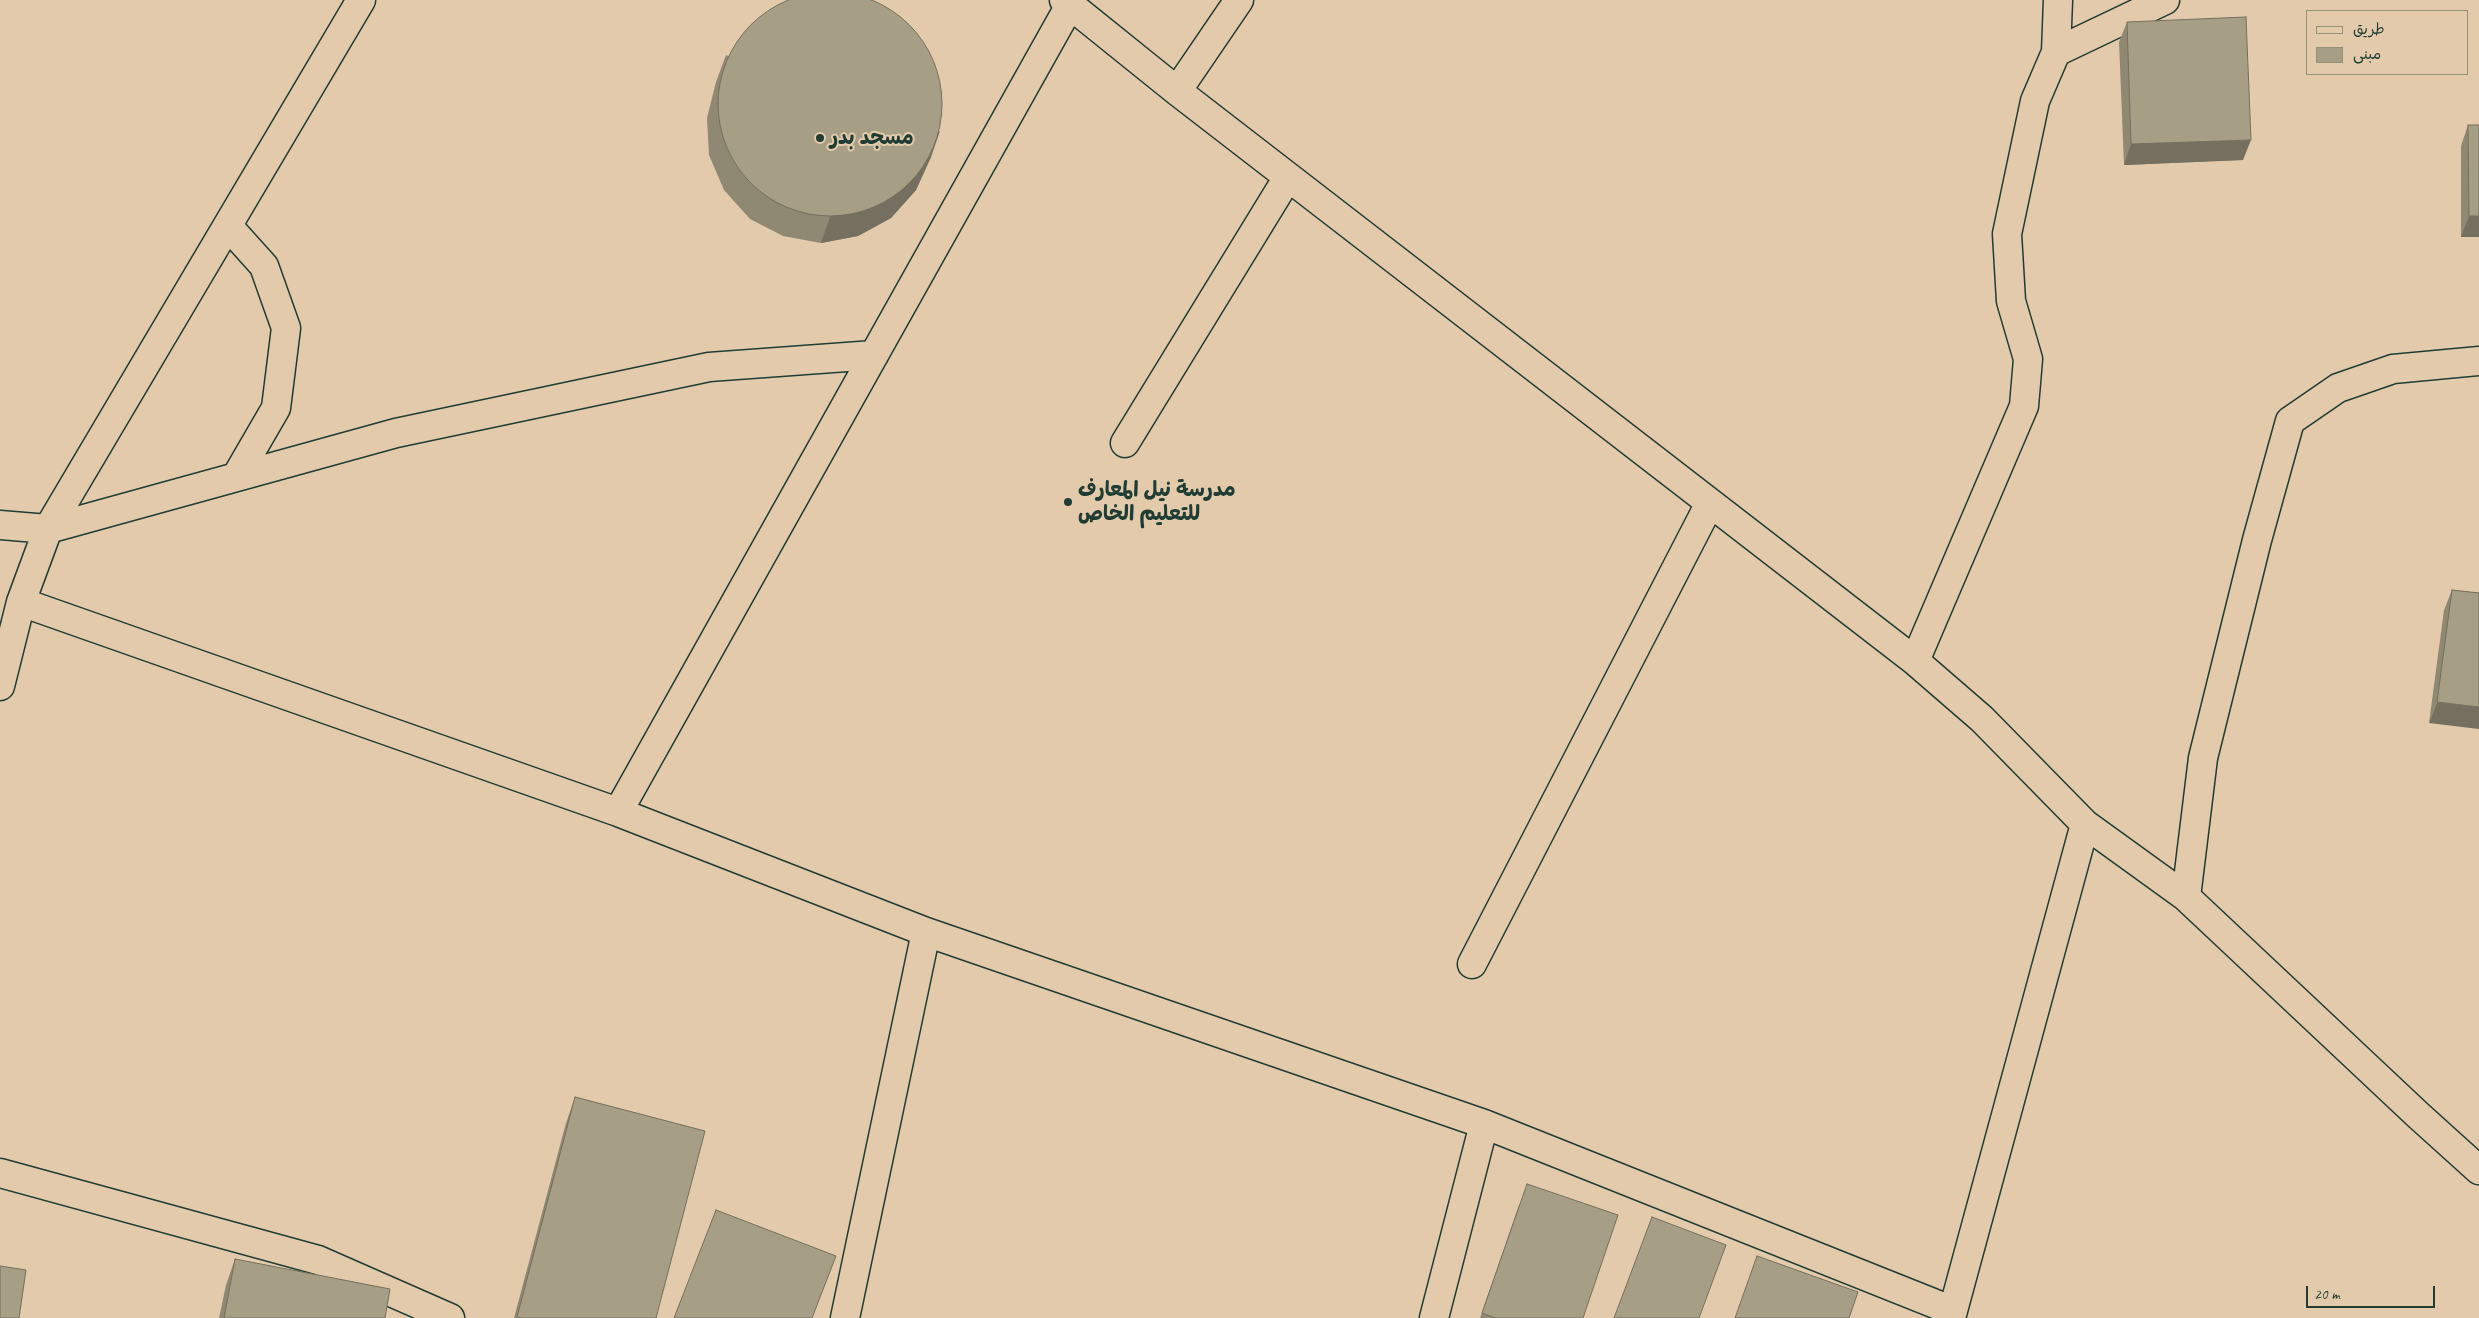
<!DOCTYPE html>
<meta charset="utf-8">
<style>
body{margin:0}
#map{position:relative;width:2479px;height:1318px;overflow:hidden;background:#e2caab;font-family:Caveat,"Playpen Sans Arabic",sans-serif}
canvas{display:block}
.legend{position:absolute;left:2306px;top:10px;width:162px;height:65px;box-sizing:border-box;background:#e2caab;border:1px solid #94927b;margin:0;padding:6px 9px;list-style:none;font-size:15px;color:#1f3d34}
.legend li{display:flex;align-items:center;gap:10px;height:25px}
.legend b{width:25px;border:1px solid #94927b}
.scale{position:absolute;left:2306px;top:1286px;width:129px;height:22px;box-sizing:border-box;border:2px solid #1f3d34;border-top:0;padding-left:6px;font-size:15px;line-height:18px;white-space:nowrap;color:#1f3d34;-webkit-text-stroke:4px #e2caab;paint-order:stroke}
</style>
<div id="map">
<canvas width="2479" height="1318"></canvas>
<ul class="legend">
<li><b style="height:6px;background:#e2caab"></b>طريق</li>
<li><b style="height:14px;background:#a69f86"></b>مبنى</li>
</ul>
<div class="scale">20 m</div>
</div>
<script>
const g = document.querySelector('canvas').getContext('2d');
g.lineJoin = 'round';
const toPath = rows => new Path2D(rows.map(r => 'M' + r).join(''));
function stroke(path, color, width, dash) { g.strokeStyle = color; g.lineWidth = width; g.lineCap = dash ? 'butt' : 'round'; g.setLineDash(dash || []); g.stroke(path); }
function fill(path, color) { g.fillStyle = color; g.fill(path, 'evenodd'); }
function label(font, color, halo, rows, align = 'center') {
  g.font = font + ' Caveat,"Playpen Sans Arabic",sans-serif'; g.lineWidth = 4; g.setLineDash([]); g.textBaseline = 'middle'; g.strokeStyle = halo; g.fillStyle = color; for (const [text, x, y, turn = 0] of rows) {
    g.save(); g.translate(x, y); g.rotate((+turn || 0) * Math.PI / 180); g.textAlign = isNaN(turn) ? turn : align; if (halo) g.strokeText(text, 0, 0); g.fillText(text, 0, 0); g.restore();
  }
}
const minor = toPath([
 [1064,0,1177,91,1915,661,1982,719,2085,824,2186,897,2418,1115,2479,1170],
 [2056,52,2058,0],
 [1177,91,1239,0],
 [228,226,264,266,286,328,276,408,236,477],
 [1125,443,1288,177],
 [0,525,48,529,396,433,709,367,874,355],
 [21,602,618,812,926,932,1484,1124,1953,1311],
 [1915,661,2024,406,2028,359,2011,301,2007,234,2035,101,2056,52,2165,0],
 [0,686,21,602,48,529,361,0],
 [618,812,1070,5],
 [2186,897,2203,758,2257,540,2290,421,2338,388,2393,369,2479,361],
 [1472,964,1710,503],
 [0,1173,318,1260,450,1318],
 [845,1318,926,932],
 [1434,1318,1484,1124],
 [1951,1318,2085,824]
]);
const wall = toPath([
 [2127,22,2243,160,2124,165,2119,42],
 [726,55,931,157,916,190,891,218,858,236,821,243,783,236,750,219,724,190,709,155,707,118,716,82],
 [2468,125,2479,125,2479,237,2461,237,2461,146],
 [2452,590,2479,593,2429,723,2444,610],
 [575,1097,656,1318,514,1318,566,1123],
 [1519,1205,1583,1318,1480,1318],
 [235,1259,385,1318,219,1318,226,1285]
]);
const shadedWall = toPath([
 [940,131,931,157,916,190,891,218,858,236,821,243,830,217],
 [2251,140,2243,160,2124,165,2131,144],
 [2469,216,2479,216,2479,237,2461,237],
 [2437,702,2479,707,2479,729,2429,723]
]);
const building = toPath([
 '718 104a112 112 0 1 1 224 0a112 112 0 1 1-224 0Z',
 [2246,17,2251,140,2131,144,2127,22,2246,17],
 [2468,125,2479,125,2479,216,2469,216,2468,125],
 [2452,590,2479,593,2479,707,2437,702,2452,590],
 [575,1097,705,1131,656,1318,521,1318,517,1317,575,1097],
 [1527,1184,1618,1215,1583,1318,1495,1318,1482,1313,1527,1184],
 [716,1210,836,1256,812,1318,674,1318,716,1210],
 [1652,1217,1726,1245,1699,1318,1614,1318,1652,1217],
 [1757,1256,1858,1292,1849,1318,1735,1318,1757,1256],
 [235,1259,390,1289,385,1318,224,1318,235,1259],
 [0,1266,26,1270,19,1318,0,1318,0,1266]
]);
const markers = [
 [820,138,5,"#1f3d34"],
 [1068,502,5,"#1f3d34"]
];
const poiNames = [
 ["مسجد بدر",830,138],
 ["مدرسة نيل المعارف",1078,490],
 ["للتعليم الخاص",1078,514]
];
stroke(minor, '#1f3d34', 31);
stroke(minor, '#e2caab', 28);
fill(wall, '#8f8973');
fill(shadedWall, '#746f5e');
fill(building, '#a69f86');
stroke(building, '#746f5e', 1);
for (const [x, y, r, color] of markers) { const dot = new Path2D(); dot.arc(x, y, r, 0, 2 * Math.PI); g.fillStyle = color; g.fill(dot); stroke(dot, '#e2caab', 2); }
label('bold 21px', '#1f3d34', '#e2caab', poiNames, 'left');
</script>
